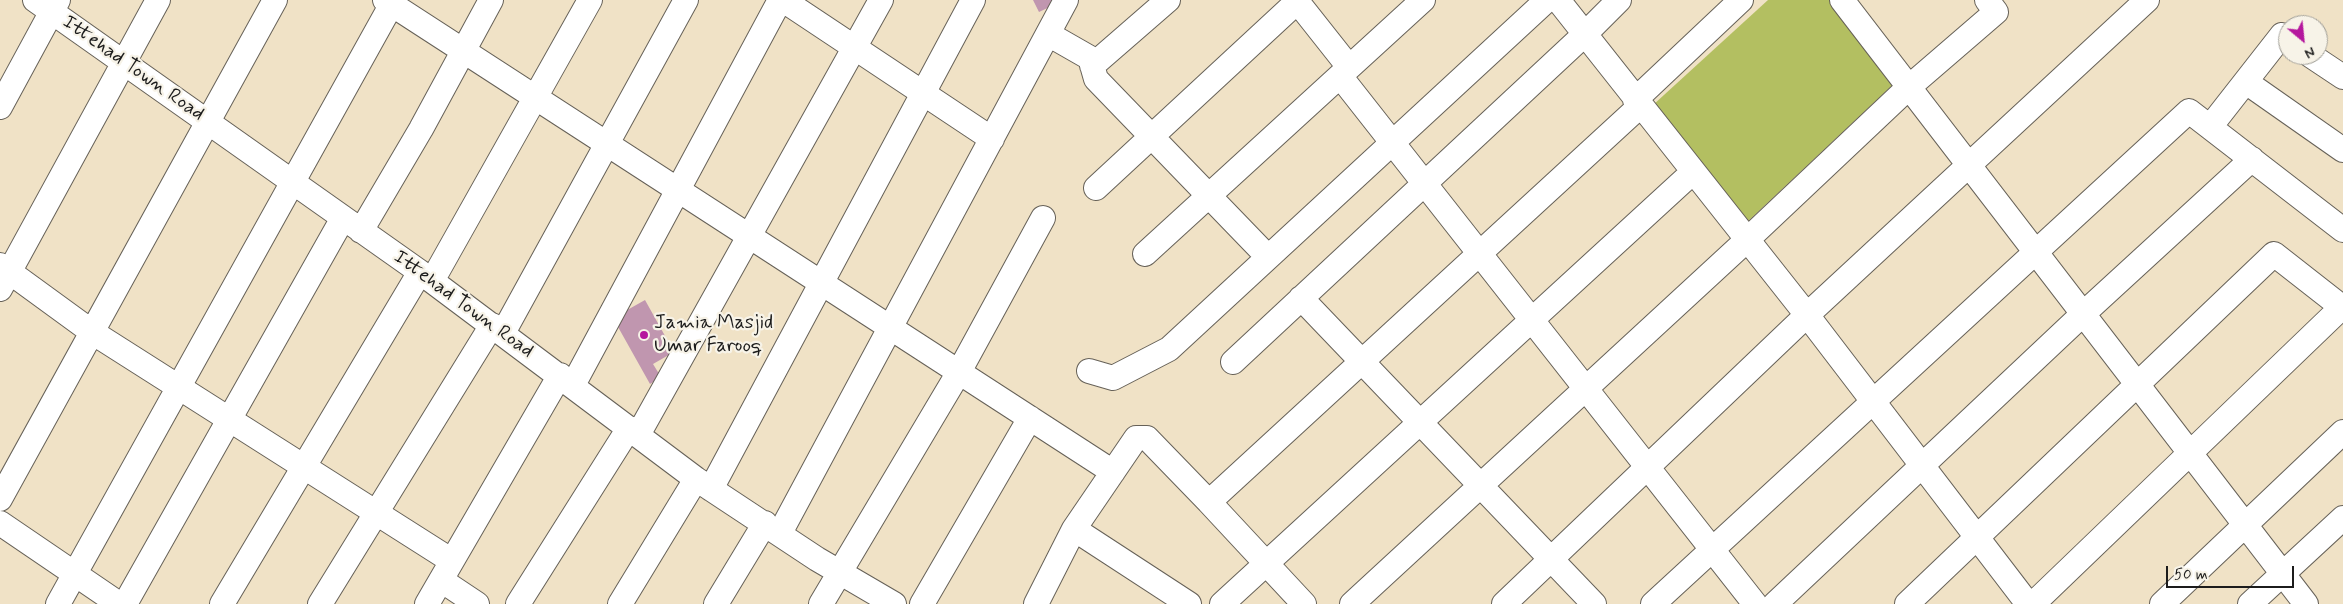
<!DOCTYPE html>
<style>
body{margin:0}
#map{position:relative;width:2343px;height:604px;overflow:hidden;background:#f0e2c6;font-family:Mynerve,sans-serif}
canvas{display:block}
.north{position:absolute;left:2278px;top:15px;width:50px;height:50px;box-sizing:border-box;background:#f7f3e8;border:1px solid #9f9d96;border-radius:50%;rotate:152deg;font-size:14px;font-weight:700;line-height:20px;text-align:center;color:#1c1c1c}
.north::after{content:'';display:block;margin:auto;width:18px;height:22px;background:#b5179e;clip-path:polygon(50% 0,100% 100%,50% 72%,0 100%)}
.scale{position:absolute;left:2166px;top:566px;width:128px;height:22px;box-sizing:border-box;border:2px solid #1c1c1c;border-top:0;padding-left:6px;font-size:15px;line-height:18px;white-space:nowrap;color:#1c1c1c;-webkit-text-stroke:4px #f7f3e8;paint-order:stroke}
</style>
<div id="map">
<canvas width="2343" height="604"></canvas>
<div class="north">N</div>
<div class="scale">50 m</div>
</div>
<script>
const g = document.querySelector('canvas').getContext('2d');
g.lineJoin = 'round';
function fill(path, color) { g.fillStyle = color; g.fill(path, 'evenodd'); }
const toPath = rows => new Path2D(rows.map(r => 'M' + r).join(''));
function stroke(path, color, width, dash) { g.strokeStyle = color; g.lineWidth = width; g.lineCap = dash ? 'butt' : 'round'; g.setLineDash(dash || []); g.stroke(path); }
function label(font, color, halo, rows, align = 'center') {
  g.font = font + ' Mynerve,sans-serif'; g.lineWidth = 4.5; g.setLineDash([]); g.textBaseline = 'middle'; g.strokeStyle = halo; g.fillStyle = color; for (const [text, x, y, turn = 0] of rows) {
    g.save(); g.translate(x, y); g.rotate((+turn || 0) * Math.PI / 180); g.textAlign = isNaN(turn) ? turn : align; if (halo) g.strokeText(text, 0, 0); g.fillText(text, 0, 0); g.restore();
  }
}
const green = toPath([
 [1768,0,1829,0,1898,80,1745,224,1653,105]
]);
const building = toPath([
 [1033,0,1055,0,1056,4,1039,12],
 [645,300,674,352,653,364,661,377,650,384,613,318]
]);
const minor = toPath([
 [35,0,420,272,696,479,817,559,894,604],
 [385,0,1113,472],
 [783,0,992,139],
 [1296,0,1349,67],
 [1558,0,1807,315,2028,604],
 [1842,0,2306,604],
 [1048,34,1090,58,1096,79,1268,257],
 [2310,55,2343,77],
 [1092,66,1168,0],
 [1340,76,1755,604],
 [2246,82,2343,150],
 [1635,100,1741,0],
 [0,107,58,0],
 [2210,127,2282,35,2288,40],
 [1096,188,1299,0],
 [361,231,421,129,491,0],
 [1145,254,1423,0],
 [0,265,92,332,452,561],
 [432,281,590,0],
 [0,289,158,0],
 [1301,298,1594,604],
 [503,333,686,0],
 [1233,362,1585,34,1619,0],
 [1089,371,1113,378,1169,349,1547,0],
 [573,385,780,0],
 [638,435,881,0],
 [711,489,973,0],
 [0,499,275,0],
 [1209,502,1304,604],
 [0,523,119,604],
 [1074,529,1189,604],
 [780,533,1066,0],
 [441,580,477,604],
 [58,604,394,0],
 [125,604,343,218],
 [222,604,420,272],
 [320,604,492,325],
 [427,604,560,375],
 [518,604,629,428],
 [620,604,696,479],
 [716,604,765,523],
 [821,604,959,372,1043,218],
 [922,604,1030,418],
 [1036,604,1074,529,1136,438,1147,438,1209,502,1640,106],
 [1222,604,1693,172],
 [1352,604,1748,239,1909,87,1996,12,1987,0],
 [1504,604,1807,315,2147,0],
 [1653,604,2189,111,2343,230],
 [1775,604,2083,314,2252,159],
 [1907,604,2274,254,2343,308],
 [2033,604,2342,307],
 [2162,604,2343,432],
 [2250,604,2343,518]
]);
const markers = [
 [644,335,5,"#b5179e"]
];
const streetNames = [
 ["Ittehad Town Road",133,69,35],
 ["Ittehad Town Road",463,305,36]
];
const poiNames = [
 ["Jamia Masjid",654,324],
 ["Umar Farooq",654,347]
];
fill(green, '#b3bf61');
fill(building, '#c096af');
stroke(minor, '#666158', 26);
stroke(minor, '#fff', 24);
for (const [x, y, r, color] of markers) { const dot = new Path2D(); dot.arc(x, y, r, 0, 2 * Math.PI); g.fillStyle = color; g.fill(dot); stroke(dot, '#f7f3e8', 2); }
label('20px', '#1c1c1c', '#f7f3e8', streetNames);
label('20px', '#1c1c1c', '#f7f3e8', poiNames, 'left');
</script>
